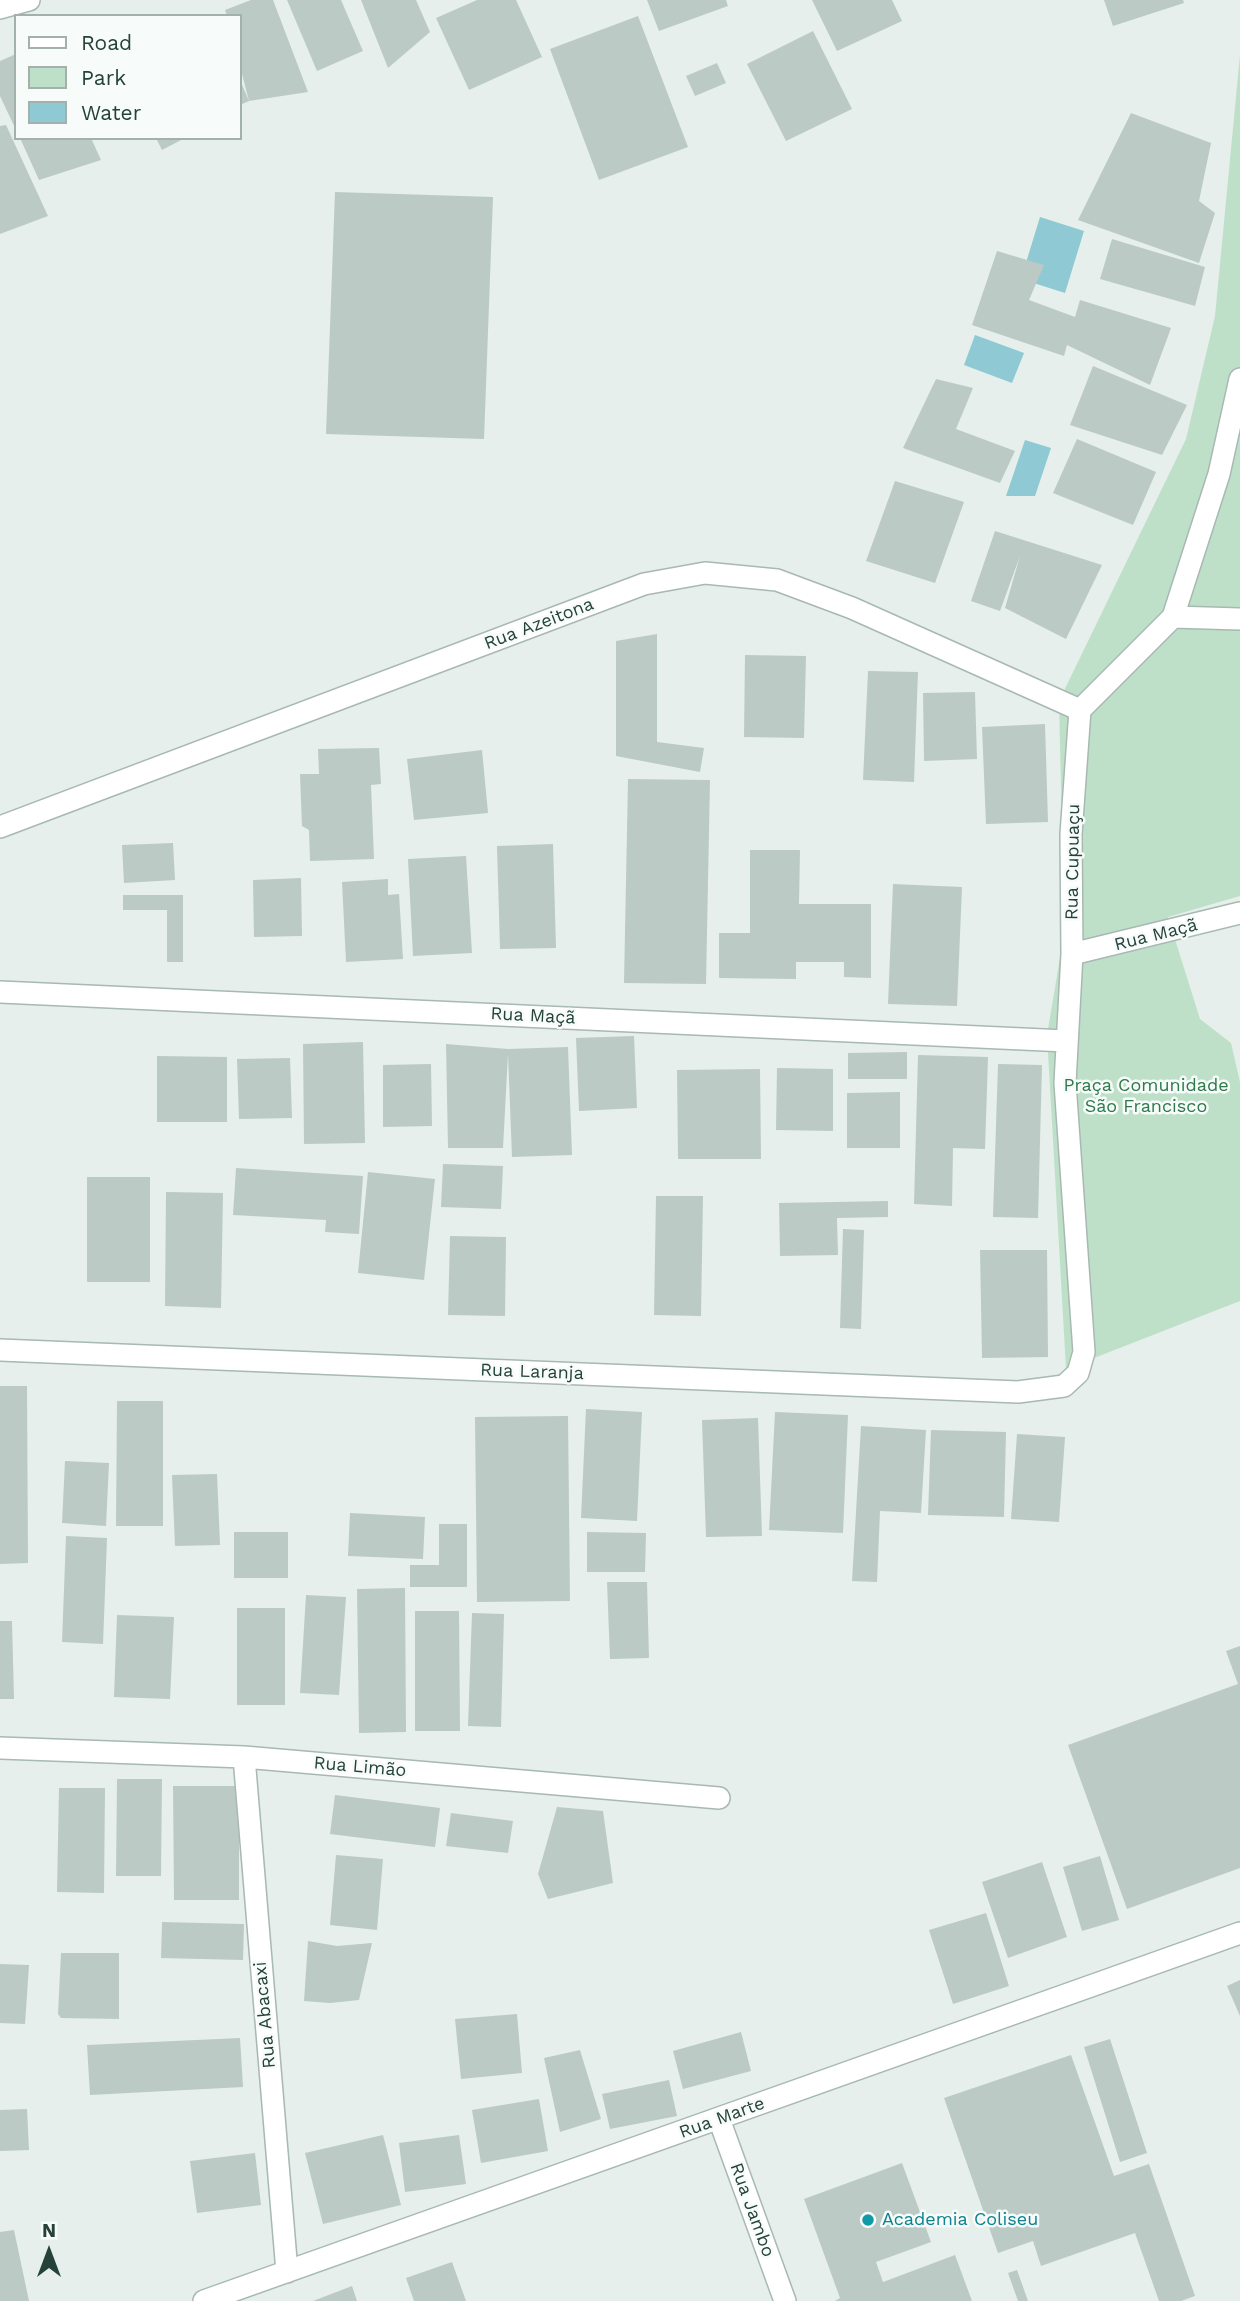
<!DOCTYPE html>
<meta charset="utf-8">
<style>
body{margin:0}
#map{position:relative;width:1240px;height:2301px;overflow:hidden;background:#e6efeb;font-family:"Work Sans",sans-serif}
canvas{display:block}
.legend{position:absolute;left:14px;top:14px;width:228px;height:126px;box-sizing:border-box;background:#f7fbf9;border:2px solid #a3b1ad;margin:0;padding:9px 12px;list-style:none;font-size:21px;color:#24423a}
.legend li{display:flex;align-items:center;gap:14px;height:35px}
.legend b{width:35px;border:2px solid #a3b1ad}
.north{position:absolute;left:14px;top:2217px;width:70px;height:70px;-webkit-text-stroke:5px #f7fbf9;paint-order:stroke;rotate:0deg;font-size:19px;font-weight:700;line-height:28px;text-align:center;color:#24423a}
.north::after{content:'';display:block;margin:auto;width:24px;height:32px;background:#24423a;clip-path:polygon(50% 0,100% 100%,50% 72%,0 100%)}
</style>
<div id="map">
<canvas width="1240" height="2301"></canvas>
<ul class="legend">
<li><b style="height:9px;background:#fff"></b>Road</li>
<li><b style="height:19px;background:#bfe0c8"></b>Park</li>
<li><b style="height:19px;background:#8ec9d4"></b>Water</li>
</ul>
<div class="north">N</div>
</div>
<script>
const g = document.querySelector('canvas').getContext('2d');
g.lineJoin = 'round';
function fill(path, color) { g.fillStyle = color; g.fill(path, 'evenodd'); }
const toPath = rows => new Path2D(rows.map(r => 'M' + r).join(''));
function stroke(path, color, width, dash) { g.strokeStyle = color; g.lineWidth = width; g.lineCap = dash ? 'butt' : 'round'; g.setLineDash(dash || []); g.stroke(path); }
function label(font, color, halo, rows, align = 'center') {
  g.font = font + ' "Work Sans",sans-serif'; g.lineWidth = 5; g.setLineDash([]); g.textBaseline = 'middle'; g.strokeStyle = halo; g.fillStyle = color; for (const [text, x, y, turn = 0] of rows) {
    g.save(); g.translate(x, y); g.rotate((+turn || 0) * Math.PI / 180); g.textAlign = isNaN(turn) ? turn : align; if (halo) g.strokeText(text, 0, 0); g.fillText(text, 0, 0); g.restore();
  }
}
const green = toPath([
 [1240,55,1240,896,1168,917,1200,1019,1231,1043,1240,1082,1240,1301,1066,1369,1047,1035,1062,946,1062,828,1059,701,1186,439,1215,316]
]);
const water = toPath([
 [1040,217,1084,231,1065,293,1021,279],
 [975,335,1024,353,1012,383,964,365],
 [1025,440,1051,448,1035,496,1006,496]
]);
const building = toPath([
 [251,0,273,0,308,92,249,101,240,105,240,80,249,101,240,66,240,16,227,16,225,10],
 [287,0,341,0,363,51,317,71],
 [361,0,416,0,430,32,388,68],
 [477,0,516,0,542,57,469,90,436,18],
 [647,0,726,0,728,6,659,31],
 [812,0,892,0,902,21,837,51],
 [1104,0,1183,0,1184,3,1113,26],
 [638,16,688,147,599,180,550,49],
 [813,31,852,109,786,141,747,64],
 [16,54,16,130,0,96,0,61],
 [717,63,726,83,695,96,686,76],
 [1131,113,1211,143,1199,201,1215,213,1199,263,1078,220],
 [6,125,48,216,0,234,0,126],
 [20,138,91,138,101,160,39,180],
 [156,138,185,138,162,150],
 [335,192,493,197,484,439,326,434],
 [1112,239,1205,267,1195,306,1100,279],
 [997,251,1044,265,1029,300,1075,317,1080,300,1171,328,1150,385,1067,345,1064,356,972,325],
 [1093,366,1187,405,1162,455,1070,425],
 [936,379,973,388,956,429,1015,451,1000,483,903,448],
 [1077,439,1156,472,1133,525,1053,493],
 [895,481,964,502,935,583,866,561],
 [995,531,1102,565,1066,639,1005,608,1020,556,1000,611,971,601],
 [657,634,657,742,704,748,700,772,616,756,616,641],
 [745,655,806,656,804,738,744,737],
 [868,671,918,672,914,782,863,780],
 [975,692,977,759,924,761,923,693],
 [1045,724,1048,822,986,824,982,727],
 [379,748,381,784,371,785,374,859,310,861,309,830,302,826,300,774,319,774,318,749],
 [482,750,488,813,414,820,407,759],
 [628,779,710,780,706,984,624,983],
 [173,843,175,880,124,883,122,845],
 [553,844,556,948,500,949,497,846],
 [750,850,800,850,799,904,871,904,871,978,844,977,844,962,796,962,796,979,719,978,719,933,750,933],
 [466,856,472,953,413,956,408,859],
 [301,878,302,936,254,937,253,880],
 [388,879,388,895,399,894,403,959,346,962,342,882],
 [893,884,962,887,957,1006,888,1004],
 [123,895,183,895,183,962,167,962,167,910,123,910],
 [634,1036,637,1108,579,1111,576,1038],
 [363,1042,365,1143,304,1144,303,1044],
 [446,1044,508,1049,568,1047,572,1155,512,1157,508,1054,503,1148,448,1148],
 [907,1052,907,1079,848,1079,848,1053],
 [918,1055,988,1057,985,1149,953,1148,952,1206,914,1204],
 [157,1056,227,1057,227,1122,157,1122],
 [290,1058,292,1118,239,1119,237,1059],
 [431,1064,432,1126,383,1127,383,1065],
 [998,1064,1042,1065,1038,1218,993,1217],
 [777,1068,833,1069,833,1131,776,1130],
 [760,1069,761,1159,678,1159,677,1070],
 [900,1092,900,1148,847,1148,847,1093],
 [443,1164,503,1166,501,1209,441,1207],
 [236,1168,363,1176,359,1234,325,1232,326,1220,233,1215],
 [368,1172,435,1179,424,1280,358,1273],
 [87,1177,150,1177,150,1282,87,1282],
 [166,1192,223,1193,221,1308,165,1306],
 [656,1196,703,1196,701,1316,654,1315],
 [888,1201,888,1217,837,1218,838,1255,780,1256,779,1203],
 [843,1229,864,1230,861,1329,840,1328],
 [450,1236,506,1237,505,1316,448,1315],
 [980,1250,1047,1250,1048,1357,982,1358],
 [0,1386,27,1386,28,1563,0,1564],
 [117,1401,163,1401,163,1526,116,1526],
 [586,1409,642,1412,637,1521,581,1518],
 [775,1412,848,1415,843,1533,769,1530],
 [568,1416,570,1601,477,1602,475,1417],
 [758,1418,762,1536,706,1537,702,1420],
 [861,1426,926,1430,921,1513,880,1511,877,1582,852,1581],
 [931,1430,1006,1432,1004,1517,928,1515],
 [1017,1434,1065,1437,1059,1522,1011,1519],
 [65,1461,109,1463,106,1526,62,1523],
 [217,1474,220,1545,175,1546,172,1475],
 [350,1513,425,1517,423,1559,348,1556],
 [439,1524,467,1524,467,1587,410,1587,410,1565,439,1565],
 [234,1532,288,1532,288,1578,234,1578],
 [587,1532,646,1533,645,1572,587,1572],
 [66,1536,107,1538,103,1644,62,1642],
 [607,1582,647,1582,649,1658,610,1659],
 [405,1588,406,1732,359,1733,357,1589],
 [306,1595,346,1597,339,1695,300,1693],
 [237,1608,285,1608,285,1705,237,1705],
 [415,1611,459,1611,460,1731,415,1731],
 [472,1613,504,1614,501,1727,468,1726],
 [117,1615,174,1617,170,1699,114,1697],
 [0,1621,12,1621,14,1699,0,1699],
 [1240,1646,1240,1868,1127,1909,1068,1745,1238,1684,1226,1651],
 [117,1779,162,1779,161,1876,116,1876],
 [173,1786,239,1786,239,1900,174,1900],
 [59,1788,105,1788,104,1893,57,1892],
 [335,1795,440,1808,435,1847,330,1834],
 [557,1807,603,1811,613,1883,548,1899,538,1874],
 [451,1813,513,1821,508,1853,446,1846],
 [336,1855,383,1859,377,1930,330,1925],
 [1100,1856,1119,1920,1082,1931,1063,1867],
 [1042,1862,1067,1937,1008,1958,982,1882],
 [986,1913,1009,1986,953,2004,929,1930],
 [162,1922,244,1924,243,1960,161,1958],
 [308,1941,337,1946,372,1943,359,2000,330,2003,304,2001],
 [61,1953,119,1953,119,2019,61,2018,58,2014],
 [0,1964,29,1965,25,2024,0,2023],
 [1240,1980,1240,2016,1227,1986],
 [517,2014,522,2073,461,2079,455,2019],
 [741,2032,751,2071,683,2089,673,2051],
 [240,2038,243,2087,90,2095,87,2045],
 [1110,2039,1147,2153,1120,2162,1084,2047],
 [580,2050,601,2119,560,2132,544,2058],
 [1071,2055,1114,2176,1149,2164,1195,2296,1181,2301,1159,2301,1135,2233,1041,2266,1033,2241,998,2253,944,2098],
 [669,2080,677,2116,610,2129,602,2094],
 [539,2099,548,2151,481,2163,472,2110],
 [27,2109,29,2150,0,2151,0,2110],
 [383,2135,401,2205,323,2224,305,2153],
 [459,2135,466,2184,405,2192,399,2143],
 [255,2153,261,2205,197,2213,190,2161],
 [902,2163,931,2242,876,2262,883,2282,955,2255,972,2301,835,2301,840,2298,804,2199],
 [14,2230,29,2301,0,2301,0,2232],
 [452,2262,466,2301,414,2301,406,2278],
 [1017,2270,1028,2301,1018,2301,1008,2273],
 [352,2286,357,2301,313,2301]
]);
const minor = toPath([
 [0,8,29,0],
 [1173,617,1240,619],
 [0,827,644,584,705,573,777,580,852,608,1080,710],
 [1072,954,1240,913],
 [0,992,1066,1041],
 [0,1350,1018,1392,1064,1386,1078,1373,1084,1352,1065,1083,1072,954,1071,834,1080,710,1173,617,1219,474,1240,379],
 [0,1748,244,1757,719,1798],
 [244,1757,287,2272],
 [719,2119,785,2301],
 [204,2301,1240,1933]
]);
const markers = [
 [868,2220,7,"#0f9aa8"]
];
const streetNames = [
 ["Rua Azeitona",539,624,-21],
 ["Rua Cupuaçu",1073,862,-89],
 ["Rua Maçã",1156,935,-14],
 ["Rua Maçã",533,1016,3],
 ["Rua Laranja",532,1372,2],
 ["Rua Limão",360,1767,5],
 ["Rua Abacaxi",265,2015,-95],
 ["Rua Marte",722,2118,-20],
 ["Rua Jambo",752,2210,70]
];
const parkNames = [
 ["Praça Comunidade",1146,1086],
 ["São Francisco",1146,1107]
];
const cultureNames = [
 ["Academia Coliseu",882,2220]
];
fill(green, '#bfe0c8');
fill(water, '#8ec9d4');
fill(building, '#bbcac4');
stroke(minor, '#a8b8b2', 24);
stroke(minor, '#fff', 21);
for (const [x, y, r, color] of markers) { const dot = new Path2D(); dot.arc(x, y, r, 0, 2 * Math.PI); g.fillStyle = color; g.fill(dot); stroke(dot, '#f7fbf9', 2.5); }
label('18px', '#24423a', '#f7fbf9', streetNames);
label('18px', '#2d7a4b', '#f7fbf9', parkNames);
label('18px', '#0d838f', '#f7fbf9', cultureNames, 'left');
</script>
